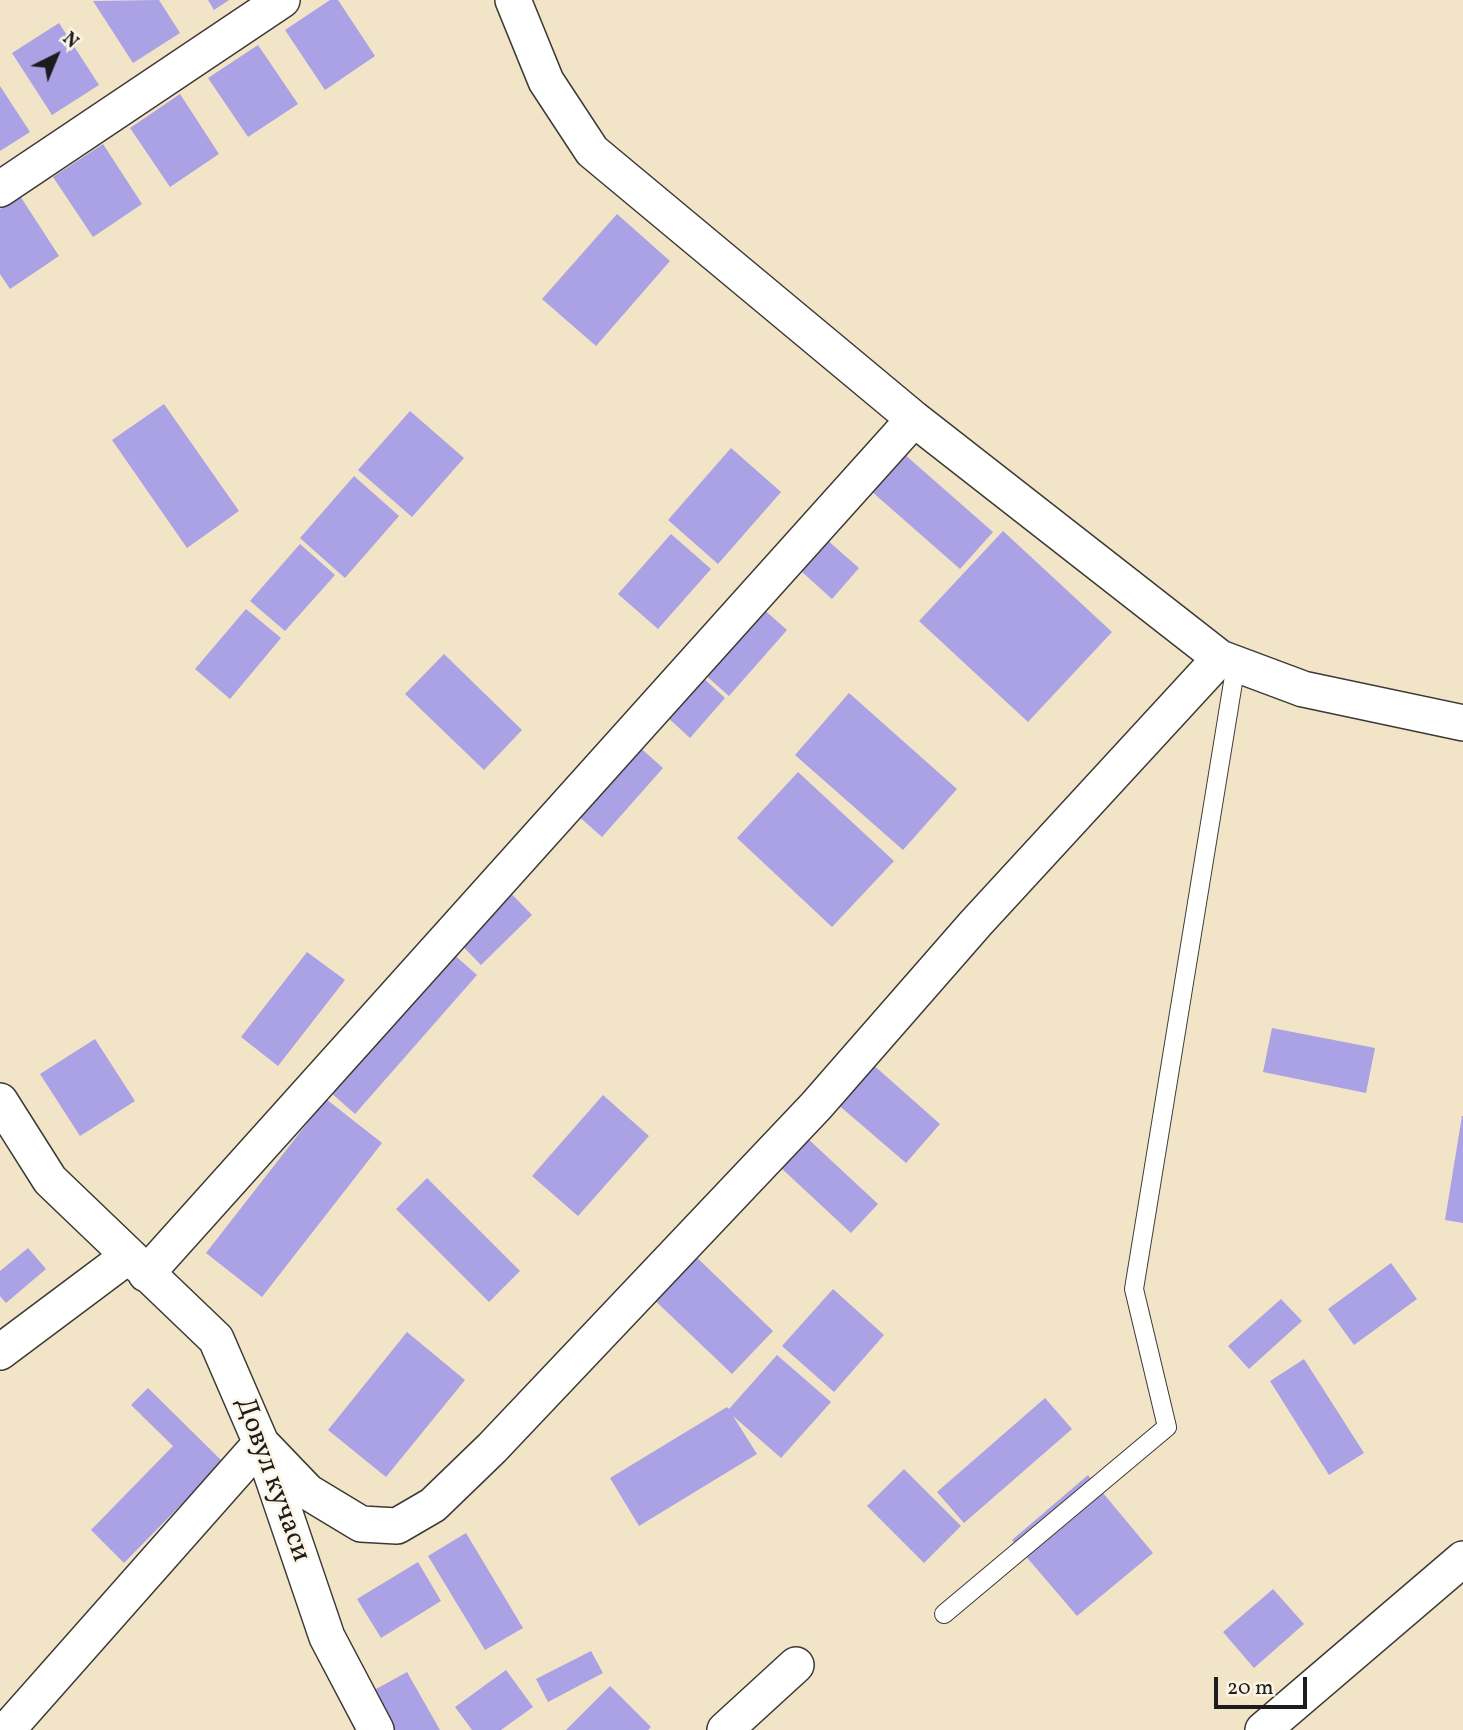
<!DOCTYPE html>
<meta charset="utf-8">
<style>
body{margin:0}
#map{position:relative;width:1463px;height:1730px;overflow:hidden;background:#f2e4c6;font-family:Vollkorn,serif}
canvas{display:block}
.north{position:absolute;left:21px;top:21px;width:70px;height:70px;-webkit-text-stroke:5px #fcf5e5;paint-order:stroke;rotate:43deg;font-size:19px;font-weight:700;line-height:28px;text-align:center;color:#1c1c1c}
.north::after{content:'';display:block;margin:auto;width:24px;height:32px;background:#1c1c1c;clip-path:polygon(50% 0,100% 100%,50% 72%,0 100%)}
.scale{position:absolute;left:1214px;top:1677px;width:93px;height:32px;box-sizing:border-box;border:4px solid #1c1c1c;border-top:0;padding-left:9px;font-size:21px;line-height:24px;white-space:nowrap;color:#1c1c1c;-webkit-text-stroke:5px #fcf5e5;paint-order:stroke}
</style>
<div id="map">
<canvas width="1463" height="1730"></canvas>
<div class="north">N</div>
<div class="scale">20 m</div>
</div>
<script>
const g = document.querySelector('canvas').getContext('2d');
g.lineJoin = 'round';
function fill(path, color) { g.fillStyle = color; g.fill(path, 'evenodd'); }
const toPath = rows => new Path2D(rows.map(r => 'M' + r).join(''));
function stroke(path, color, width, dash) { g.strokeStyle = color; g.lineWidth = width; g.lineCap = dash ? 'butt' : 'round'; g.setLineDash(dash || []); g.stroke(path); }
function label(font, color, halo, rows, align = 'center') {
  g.font = font + ' Vollkorn,serif'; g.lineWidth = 5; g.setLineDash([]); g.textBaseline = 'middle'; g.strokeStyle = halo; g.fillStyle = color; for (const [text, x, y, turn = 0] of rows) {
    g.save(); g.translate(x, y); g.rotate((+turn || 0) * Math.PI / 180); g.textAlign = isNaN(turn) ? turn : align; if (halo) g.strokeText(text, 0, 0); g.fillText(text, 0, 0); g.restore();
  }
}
const building = toPath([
 [159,0,180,33,133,63,93,1],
 [208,0,229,0,214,10],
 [330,0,338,0,375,56,325,90,285,30],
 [59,23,99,85,52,115,12,53],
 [258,45,298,104,248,137,208,78],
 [0,86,30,132,0,151],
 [180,94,219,154,170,187,130,128],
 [103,144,142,204,93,237,53,177],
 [20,196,59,256,10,289,0,274,0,209],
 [617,214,670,261,596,346,542,299],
 [164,404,239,511,187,548,112,440],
 [410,411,464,458,412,517,358,470],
 [887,439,993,532,960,569,854,476],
 [731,448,781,492,718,564,668,520],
 [354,476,399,516,345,578,300,538],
 [809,524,859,568,832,599,782,554],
 [1003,531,1112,632,1028,722,919,621],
 [671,534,711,569,658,629,618,594],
 [300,544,335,575,285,631,250,601],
 [744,592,787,630,729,696,686,658],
 [246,609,281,638,230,699,195,669],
 [444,654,522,730,484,770,405,694],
 [689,665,725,698,690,738,654,705],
 [849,693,957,789,903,850,795,755],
 [627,736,663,768,602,837,566,805],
 [798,772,894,861,832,927,737,838],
 [497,879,532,915,481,965,446,929],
 [435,938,477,975,355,1114,313,1077],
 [307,952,345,980,278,1066,241,1037],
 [1272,1028,1375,1048,1366,1093,1263,1072],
 [95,1039,135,1101,80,1136,40,1074],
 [870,1062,940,1124,906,1163,835,1102],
 [603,1095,649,1136,578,1216,532,1176],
 [326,1099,382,1143,262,1297,206,1253],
 [1462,1116,1463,1116,1463,1223,1445,1220],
 [806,1137,878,1204,851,1233,779,1166],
 [427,1178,520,1271,489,1302,396,1209],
 [686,1247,773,1331,732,1374,644,1290],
 [28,1248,46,1269,6,1303,0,1296,0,1271],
 [1391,1263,1417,1299,1354,1345,1328,1309],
 [833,1289,884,1335,834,1392,782,1346],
 [1281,1299,1302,1321,1249,1369,1228,1346],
 [407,1332,465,1380,386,1477,328,1430],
 [777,1355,831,1402,781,1458,733,1416,757,1454,639,1526,610,1478,727,1407,729,1409],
 [1304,1359,1364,1453,1329,1475,1270,1381],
 [148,1388,223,1462,124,1563,91,1530,173,1446,131,1405],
 [1045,1398,1072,1429,964,1523,937,1492],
 [904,1469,961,1526,924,1563,867,1506],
 [1088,1475,1153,1553,1077,1616,1012,1540],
 [466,1533,523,1628,485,1650,428,1556],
 [418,1562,441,1601,381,1638,357,1599],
 [1273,1589,1304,1624,1254,1668,1223,1632],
 [591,1651,603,1673,548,1702,536,1679],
 [506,1670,533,1707,501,1730,472,1730,455,1707],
 [407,1672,440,1730,387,1730,367,1694],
 [610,1686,651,1727,648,1730,566,1730]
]);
const service = toPath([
 [944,1614,1167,1427,1134,1289,1236,664]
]);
const minor = toPath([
 [513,0,546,81,592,151,914,419,1220,658,1303,689,1463,723],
 [0,189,282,0],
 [0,1101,50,1180,216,1339,261,1443,327,1637,376,1730],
 [146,1274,914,419],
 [0,1352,127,1257],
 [7,1730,261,1443,308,1492,361,1524,397,1526,433,1505,492,1448,816,1106,976,923,1220,658],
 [725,1730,796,1665],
 [1263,1730,1463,1559]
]);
const streetNames = [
 ["Довул кучаси",271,1480,70]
];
fill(building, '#aba1e5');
stroke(service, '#3c3a36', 20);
stroke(minor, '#3c3a36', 38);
stroke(service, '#fff', 18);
stroke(minor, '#fff', 35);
label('28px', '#1c1c1c', '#fcf5e5', streetNames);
</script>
